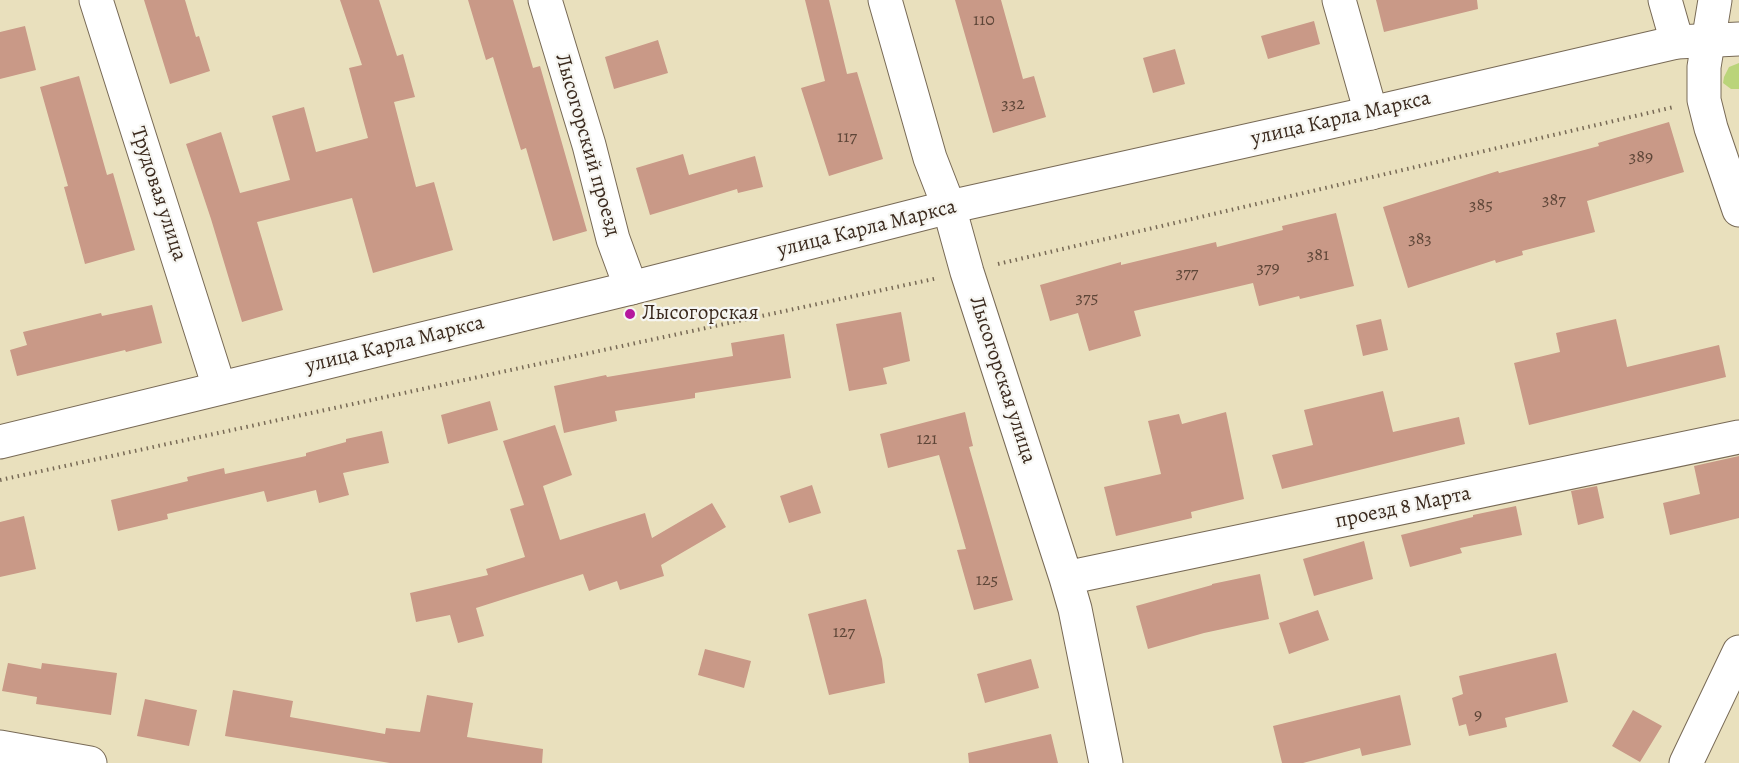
<!DOCTYPE html>
<meta charset="utf-8">
<style>
body{margin:0}
canvas{display:block;background:#e9e0bd}
</style>
<canvas width="1739" height="763"></canvas>
<script>
const g = document.querySelector('canvas').getContext('2d');
g.lineJoin = 'round';
function fill(path, color) { g.fillStyle = color; g.fill(path, 'evenodd'); }
const toPath = rows => new Path2D(rows.map(r => 'M' + r).join(''));
function stroke(path, color, width, dash) { g.strokeStyle = color; g.lineWidth = width; g.lineCap = dash ? 'butt' : 'round'; g.setLineDash(dash || []); g.stroke(path); }
function label(font, color, halo, rows, align = 'center') {
  g.font = font + ' Alegreya,serif'; g.lineWidth = 4.5; g.setLineDash([]); g.textBaseline = 'middle'; g.strokeStyle = halo; g.fillStyle = color; for (const [text, x, y, turn = 0] of rows) {
    g.save(); g.translate(x, y); g.rotate((+turn || 0) * Math.PI / 180); g.textAlign = isNaN(turn) ? turn : align; if (halo) g.strokeText(text, 0, 0); g.fillText(text, 0, 0); g.restore();
  }
}
const green = toPath([
 [1739,63,1739,89,1731,89,1723,83,1724,77,1729,67]
]);
const building = toPath([
 [144,0,185,0,196,37,199,36,210,71,170,84],
 [340,0,379,0,397,56,403,54,415,97,394,102,416,187,434,182,453,250,373,273,352,198,257,222,283,310,242,322,211,219,186,144,221,132,240,193,290,180,272,116,304,107,316,152,368,138,349,68,362,65],
 [468,0,513,0,533,68,540,66,587,231,553,241,526,148,521,150,493,57,486,60],
 [805,0,829,0,847,74,857,72,883,159,829,176,801,88,825,81],
 [955,0,1001,0,1023,79,1034,76,1046,117,993,133],
 [1376,0,1477,0,1478,9,1384,32],
 [1314,21,1320,44,1268,59,1261,36],
 [25,26,36,70,0,79,0,32],
 [658,40,668,73,614,89,605,57],
 [1175,49,1185,84,1153,93,1143,58],
 [79,76,107,175,113,173,135,250,85,264,64,187,68,186,40,87],
 [1669,122,1684,172,1587,201,1595,232,1522,251,1523,255,1496,263,1495,260,1408,288,1383,207,1498,171,1499,173,1599,146,1598,143],
 [683,154,689,175,755,156,763,187,738,193,737,189,650,215,636,168],
 [1336,213,1354,286,1300,299,1299,296,1259,306,1253,283,1134,311,1141,336,1089,351,1078,313,1050,321,1040,285,1121,262,1121,265,1216,242,1217,247,1283,230,1282,226],
 [152,305,162,343,126,352,125,350,17,376,10,350,27,345,23,332,101,313,102,316],
 [901,312,910,361,883,368,887,384,849,391,836,324],
 [1381,319,1388,350,1363,356,1356,325],
 [1616,319,1627,367,1719,345,1726,377,1529,425,1514,363,1560,352,1556,333],
 [784,334,791,378,695,393,695,398,615,411,617,421,564,433,554,386,606,375,607,377,733,356,731,343],
 [1383,391,1393,432,1459,417,1465,444,1282,489,1272,455,1313,445,1304,410],
 [490,401,498,430,448,444,441,415],
 [965,412,973,446,969,447,1013,600,974,610,957,550,966,549,939,455,888,468,880,434],
 [1226,412,1244,499,1191,512,1192,518,1116,536,1104,487,1161,474,1148,421,1179,414,1182,424],
 [555,425,572,475,543,486,560,540,645,513,652,538,712,503,726,527,661,565,664,576,620,590,617,581,589,591,583,574,476,608,484,636,458,643,450,615,416,622,410,593,488,575,486,569,525,557,510,509,524,505,503,441],
 [382,431,389,463,343,473,349,495,319,503,316,490,267,502,264,491,167,514,168,519,118,531,111,500,188,481,187,477,224,468,225,474,306,456,306,453,346,442,346,439],
 [1739,456,1739,518,1670,535,1663,503,1700,494,1694,466],
 [812,485,821,513,789,523,780,496],
 [1597,486,1604,518,1578,525,1571,491],
 [1516,506,1522,535,1460,548,1462,553,1410,567,1401,535,1473,517,1473,515],
 [24,516,36,569,0,577,0,522],
 [1364,541,1373,579,1314,596,1303,559],
 [1260,574,1269,619,1204,633,1148,649,1136,606,1212,585,1212,584],
 [866,599,882,659,885,683,829,695,808,614],
 [1318,610,1329,640,1289,654,1279,623],
 [705,649,751,661,744,688,698,675],
 [1556,653,1568,702,1505,718,1507,727,1469,736,1466,724,1459,726,1452,698,1463,694,1459,676],
 [1031,659,1039,688,985,703,977,674],
 [8,663,41,669,42,663,117,673,111,715,36,704,37,697,2,691],
 [233,690,293,701,290,717,385,734,386,728,420,732,427,695,473,703,467,737,543,749,542,763,390,763,225,736],
 [1400,695,1411,745,1362,756,1360,748,1303,763,1282,763,1273,726],
 [145,699,197,710,189,746,137,736],
 [1633,710,1662,726,1640,762,1612,746],
 [1051,734,1058,763,969,763,968,753]
]);
const path = toPath([
 [998,264,1674,107],
 [0,480,938,278]
]);
const minor = toPath([
 [96,0,219,387],
 [545,0,589,145,613,239,631,288],
 [885,0,930,158,949,207,967,272,1066,578,1075,609,1106,763],
 [1339,0,1371,113],
 [1665,0,1677,42],
 [1715,0,1704,67,1704,100,1711,128,1739,210],
 [1066,578,1739,437],
 [0,747,90,763],
 [1686,763,1739,652]
]);
const major = toPath([
 [0,442,631,288,949,207,1371,113,1677,42,1739,39]
]);
const markers = [
 [630,314,6,"#b5179e"]
];
const numberNames = [
 ["110",984,21],
 ["332",1013,105],
 ["117",847,138],
 ["389",1641,158],
 ["387",1554,201],
 ["385",1481,206],
 ["383",1420,240],
 ["381",1318,256],
 ["379",1268,269],
 ["377",1187,274],
 ["375",1087,299],
 ["121",927,440],
 ["125",987,581],
 ["127",844,633],
 ["9",1478,716]
];
const streetNames = [
 ["улица Карла Маркса",1341,119,-13],
 ["Лысогорский проезд",587,145,74],
 ["Трудовая улица",158,194,72],
 ["улица Карла Маркса",867,229,-14],
 ["улица Карла Маркса",395,345,-14],
 ["Лысогорская улица",1002,380,72],
 ["проезд 8 Марта",1403,508,-12]
];
const poiNames = [
 ["Лысогорская",642,314]
];
fill(green, '#bad47a');
fill(building, '#c99987');
stroke(minor, '#786a56', 35);
stroke(major, '#786a56', 35);
stroke(path, '#786a56', 4, [1.5, 4.5]);
stroke(minor, '#fff', 33);
stroke(major, '#fff', 33);
for (const [x, y, r, color] of markers) { const dot = new Path2D(); dot.arc(x, y, r, 0, 2 * Math.PI); g.fillStyle = color; g.fill(dot); stroke(dot, '#f6f6f2', 2); }
label('18px', '#5e4638', null, numberNames);
label('21px', '#3b2a1e', '#f6f6f2', streetNames);
label('21px', '#3b2a1e', '#f6f6f2', poiNames, 'left');
</script>
